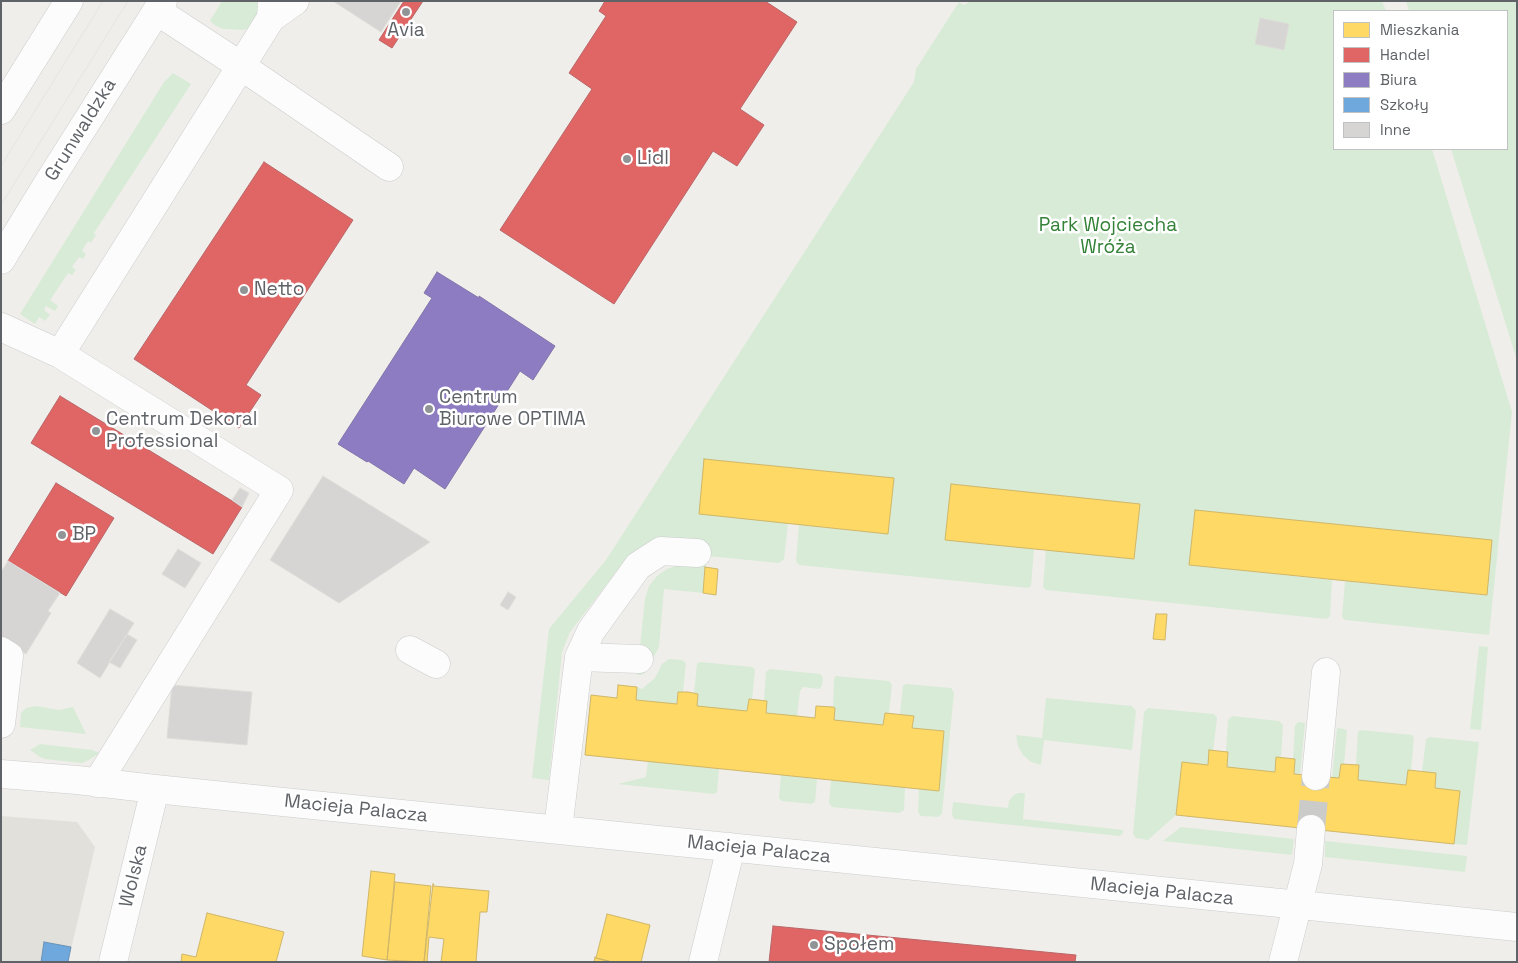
<!DOCTYPE html>
<meta charset="utf-8">
<style>
body{margin:0}
#map{position:relative;width:1518px;height:963px;overflow:hidden;background:#efeeea;font-family:"Space Grotesk",sans-serif}
canvas{display:block}
.frame{position:absolute;inset:0;border:2px solid #5f6368;pointer-events:none}
.legend{position:absolute;left:1333px;top:10px;width:175px;height:140px;box-sizing:border-box;background:#fff;border:1px solid #bfc1c3;margin:0;padding:6px 9px;list-style:none;font-size:15px;color:#5f6368}
.legend li{display:flex;align-items:center;gap:10px;height:25px}
.legend b{width:25px;border:1px solid #bfc1c3}
</style>
<div id="map">
<canvas width="1518" height="963"></canvas>
<div class="frame"></div>
<ul class="legend">
<li><b style="height:14px;background:#ffd966"></b>Mieszkania</li>
<li><b style="height:14px;background:#e06666"></b>Handel</li>
<li><b style="height:14px;background:#8e7cc3"></b>Biura</li>
<li><b style="height:14px;background:#6fa8dc"></b>Szkoły</li>
<li><b style="height:14px;background:#d6d5d3"></b>Inne</li>
</ul>
</div>
<script>
const g = document.querySelector('canvas').getContext('2d');
g.lineJoin = 'round';
function fill(path, color) { g.fillStyle = color; g.fill(path, 'evenodd'); }
const toPath = rows => new Path2D(rows.map(r => 'M' + r).join(''));
function stroke(path, color, width, dash) { g.strokeStyle = color; g.lineWidth = width; g.lineCap = dash ? 'butt' : 'round'; g.setLineDash(dash || []); g.stroke(path); }
function label(font, color, halo, rows, align = 'center') {
  g.font = font + ' "Space Grotesk",sans-serif'; g.lineWidth = 5; g.setLineDash([]); g.textBaseline = 'middle'; g.strokeStyle = halo; g.fillStyle = color; for (const [text, x, y, turn = 0] of rows) {
    g.save(); g.translate(x, y); g.rotate((+turn || 0) * Math.PI / 180); g.textAlign = isNaN(turn) ? turn : align; if (halo) g.strokeText(text, 0, 0); g.fillText(text, 0, 0); g.restore();
  }
}
const education = toPath([
 [1,816,77,822,95,847,68,962,1,962]
]);
const green = toPath([
 [222,1,257,1,259,12,252,28,243,30,224,29,216,26,210,21],
 [971,1,1382,1,1386,11,1334,11,1334,149,1432,149,1512,412,1489,635,1345,620,1342,617,1345,581,1486,595,1492,540,1195,510,1189,565,1332,580,1330,616,1327,619,1046,590,1043,587,1046,550,1134,559,1140,504,951,484,945,540,1034,549,1031,586,1028,588,799,565,796,561,799,525,888,534,894,478,705,459,699,514,788,523,784,559,779,563,707,556,703,593,664,589,659,647,645,673,641,675,637,675,645,599,649,586,657,576,667,569,679,565,663,538,651,541,629,555,570,632,562,652,549,780,532,778,549,629,606,560,914,82,916,69,959,2,964,5],
 [1406,1,1517,1,1517,360,1451,149,1507,149,1507,11,1409,11],
 [173,73,191,84,94,233,96,235,91,243,88,241,82,251,86,254,83,259,79,257,72,267,76,270,72,275,68,273,50,300,58,306,55,311,46,306,44,310,50,315,45,321,39,317,35,324,20,314,164,82],
 [1479,646,1488,647,1481,730,1470,729],
 [669,659,682,660,686,663,683,692,678,692,677,704,636,700,637,687,642,689,655,678,662,664],
 [700,662,752,667,755,670,752,699,749,699,747,711,697,706,698,694,694,693,697,664],
 [770,669,820,674,823,677,822,686,819,689,803,687,800,691,797,716,766,713,767,701,764,700,766,672],
 [836,676,889,681,892,685,889,713,885,713,883,725,834,720,835,708,833,707,834,679],
 [906,684,951,688,954,693,942,814,938,817,921,816,918,812,919,789,939,791,944,731,912,728,914,716,900,714,903,686],
 [1046,698,1132,706,1136,711,1132,750,1044,740,1041,765,1031,762,1023,755,1018,746,1016,735,1042,738],
 [36,706,59,710,73,707,86,734,20,727,21,713,26,708],
 [1148,708,1214,714,1217,718,1213,751,1208,765,1182,763,1176,815,1148,840,1136,838,1133,834,1144,712],
 [1232,716,1279,721,1283,725,1281,758,1276,757,1275,772,1227,767,1228,753,1226,752,1228,720],
 [1298,722,1305,723,1300,775,1294,774,1295,759,1293,759,1295,726],
 [1337,728,1344,729,1347,731,1344,764,1341,764,1339,778,1332,778],
 [1361,730,1412,735,1414,738,1411,771,1408,771,1406,785,1358,780,1359,766,1356,765,1358,732],
 [1430,737,1479,742,1467,845,1454,844,1460,791,1435,788,1436,774,1422,772,1426,739],
 [40,744,92,750,100,753,85,762,81,763,45,759,40,757,30,750],
 [648,761,719,769,717,792,714,794,618,784,646,777],
 [781,775,817,779,815,802,811,804,782,801,779,798],
 [831,780,905,788,904,810,899,813,832,807,829,803],
 [1019,793,1025,793,1023,819,1123,830,1123,833,1120,836,954,819,952,815,953,802,1008,808,1009,801,1014,795],
 [1181,827,1294,839,1292,855,1163,841],
 [1325,841,1467,856,1465,872,1325,857]
]);
const homes = toPath([
 [704,459,894,478,888,534,699,514,704,459],
 [951,484,1140,504,1134,559,945,540,951,484],
 [1195,510,1492,540,1487,595,1189,565,1195,510],
 [705,567,718,569,716,595,703,593,705,567],
 [1156,614,1167,614,1165,640,1153,639,1156,614],
 [618,685,637,687,636,700,677,704,678,692,688,692,698,694,697,706,747,711,749,699,767,701,766,713,797,716,815,718,816,706,833,707,835,708,834,720,883,725,885,713,914,716,912,728,944,731,939,791,585,755,591,695,617,698,618,685],
 [1209,750,1228,752,1227,767,1275,772,1276,757,1295,759,1294,774,1339,778,1341,764,1359,765,1358,780,1406,785,1408,770,1436,773,1435,788,1460,791,1454,844,1176,815,1182,762,1208,765,1209,750],
 [371,871,395,874,387,960,362,956,371,871],
 [395,882,431,886,424,962,387,960,395,882],
 [433,884,434,884,433,886,489,891,487,912,480,912,476,962,441,962,444,939,429,937,427,962,424,962,433,884],
 [207,913,284,932,276,962,181,962,182,954,196,957,207,913],
 [607,914,650,925,641,962,612,962,596,958,607,914],
 [595,957,596,958,612,962,594,962,595,957]
]);
const shops = toPath([
 [404,1,423,1,392,48,379,40,404,1],
 [605,1,765,1,797,22,740,109,764,125,737,166,713,151,614,304,500,230,592,89,569,73,606,16,599,11,605,1],
 [264,162,353,220,246,385,261,395,239,428,134,359,264,162],
 [60,396,242,507,213,554,31,443,60,396],
 [56,483,114,518,66,596,8,561,56,483],
 [773,926,1076,955,1075,962,769,962,773,926]
]);
const offices = toPath([
 [437,272,479,298,479,296,555,346,533,380,520,371,445,489,414,468,404,484,368,461,367,462,338,444,432,298,424,293,437,272]
]);
const schools = toPath([
 [44,942,71,947,68,962,41,962,44,942]
]);
const building = toPath([
 [333,1,401,1,381,32,333,1],
 [1260,18,1289,24,1284,50,1255,44,1260,18],
 [323,476,430,542,339,603,270,560,323,476],
 [240,488,249,493,242,507,232,500,240,488],
 [178,549,201,563,185,588,162,574,178,549],
 [8,561,60,593,48,611,51,613,26,654,1,639,1,572,8,561],
 [508,592,516,597,508,610,500,605,508,592],
 [110,609,134,623,100,678,77,663,110,609],
 [127,634,137,640,120,668,109,662,127,634],
 [172,685,252,692,247,745,167,738,172,685]
]);
const minorTunnel = toPath([
 [1311,829,1316,776]
]);
const minor = toPath([
 [157,11,241,66,271,18,272,1],
 [271,18,295,1],
 [1,110,69,1],
 [1,260,48,183,163,1],
 [1,327,60,354,279,490,97,783],
 [60,354,241,66,389,167],
 [410,650,436,664],
 [1,651,9,656,1,724],
 [579,657,639,659],
 [1,774,77,780,155,789,1517,927],
 [1316,776,1326,672],
 [558,829,579,657,591,631,638,566,661,551,697,553],
 [113,962,155,789],
 [703,962,731,847],
 [1283,962,1308,864,1311,829]
]);
const tram = toPath([
 [1,166,103,1],
 [1,205,128,1]
]);
const markers = [
 [406,12,5,"#919496"],
 [627,159,5,"#919496"],
 [244,290,5,"#919496"],
 [429,409,5,"#919496"],
 [96,431,5,"#919496"],
 [62,535,5,"#919496"],
 [814,945,5,"#919496"]
];
const poiNames = [
 ["Avia",406,31,"center"],
 ["Lidl",637,159],
 ["Netto",254,290],
 ["Centrum",439,398],
 ["Biurowe OPTIMA",439,420],
 ["Centrum Dekoral",106,420],
 ["Professional",106,442],
 ["BP",72,535],
 ["Społem",824,945]
];
const streetNames = [
 ["Grunwaldzka",81,130,-58],
 ["Macieja Palacza",356,809,6],
 ["Macieja Palacza",759,850,6],
 ["Wolska",134,876,-76],
 ["Macieja Palacza",1162,892,6]
];
const parkNames = [
 ["Park Wojciecha",1108,226],
 ["Wróża",1108,248]
];
fill(education, '#e2e0da');
fill(green, '#d8ebd6');
fill(homes, '#ffd966');
stroke(homes, '#cfb667', 1);
fill(shops, '#e06666');
stroke(shops, '#b96567', 1);
fill(offices, '#8e7cc3');
stroke(offices, '#8074a8', 1);
fill(schools, '#6fa8dc');
stroke(schools, '#6a93b9', 1);
fill(building, '#d6d5d3');
stroke(building, '#deddd9', 1);
stroke(minorTunnel, '#cbcbca', 28, [28, 14]);
stroke(minor, '#cbcccc', 29);
stroke(minor, '#fdfcfc', 28);
stroke(tram, '#e4e4e4', 1);
for (const [x, y, r, color] of markers) { const dot = new Path2D(); dot.arc(x, y, r, 0, 2 * Math.PI); g.fillStyle = color; g.fill(dot); stroke(dot, '#fff', 2); }
label('19px', '#5f6368', '#fff', poiNames, 'left');
label('19px', '#5f6368', '#fff', streetNames);
label('19px', '#348238', '#fff', parkNames);
</script>
